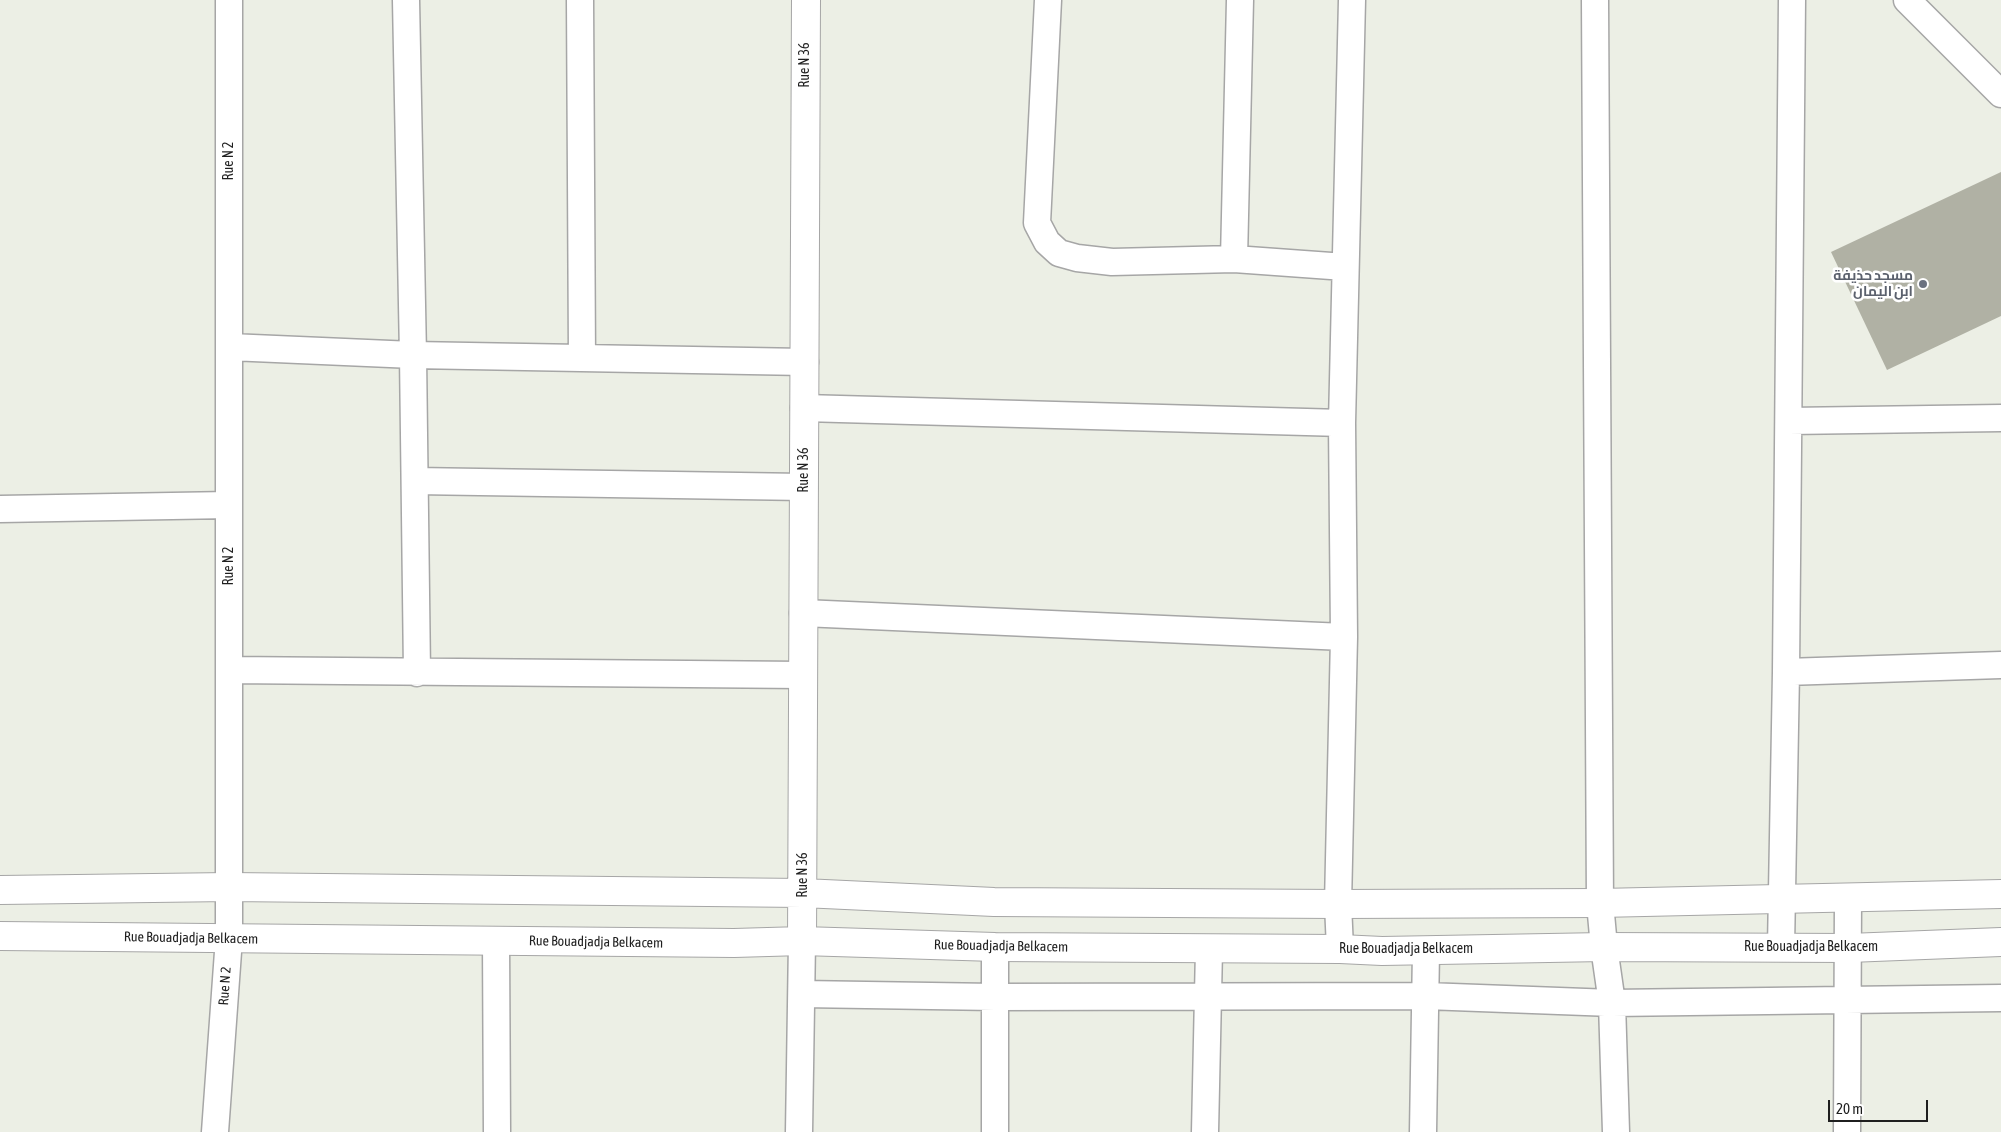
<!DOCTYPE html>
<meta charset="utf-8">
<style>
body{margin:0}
#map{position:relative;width:2001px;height:1132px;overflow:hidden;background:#ecefe5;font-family:"Asap Condensed",sans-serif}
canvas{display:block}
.scale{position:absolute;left:1828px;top:1100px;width:100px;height:22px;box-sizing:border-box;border:2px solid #1f1f1f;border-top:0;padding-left:6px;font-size:15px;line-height:18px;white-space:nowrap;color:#1f1f1f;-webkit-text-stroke:4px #fff;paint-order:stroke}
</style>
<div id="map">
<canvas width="2001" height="1132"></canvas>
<div class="scale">20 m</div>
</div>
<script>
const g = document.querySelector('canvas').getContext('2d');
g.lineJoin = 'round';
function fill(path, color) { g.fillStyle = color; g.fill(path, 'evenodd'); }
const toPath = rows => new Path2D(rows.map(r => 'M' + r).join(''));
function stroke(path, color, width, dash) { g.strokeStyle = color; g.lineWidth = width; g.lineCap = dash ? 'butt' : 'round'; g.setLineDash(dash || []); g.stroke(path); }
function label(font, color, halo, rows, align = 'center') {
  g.font = font + ' "Asap Condensed",Cairo,sans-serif'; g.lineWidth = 5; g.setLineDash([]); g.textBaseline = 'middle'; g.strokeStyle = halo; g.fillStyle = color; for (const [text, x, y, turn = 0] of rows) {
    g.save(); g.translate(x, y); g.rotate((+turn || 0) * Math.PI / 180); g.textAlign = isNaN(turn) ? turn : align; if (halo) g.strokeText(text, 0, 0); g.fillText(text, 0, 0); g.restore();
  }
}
const building = toPath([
 [2001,172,2001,316,1887,370,1831,252]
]);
const minor = toPath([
 [406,0,413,355,417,673],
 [580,0,582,358],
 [1048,0,1037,223,1047,242,1059,253,1077,258,1112,262,1234,259,1345,267],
 [1595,0,1600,903,1604,947,1612,1003,1616,1132],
 [1907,0,2001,94],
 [1234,259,1240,0],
 [230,347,413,355,805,362],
 [804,408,1342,423],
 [1789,421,2001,418],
 [415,481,804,487],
 [0,509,229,505],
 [803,613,1344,637],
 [229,670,803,675],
 [1786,672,2001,665],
 [496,941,497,1132],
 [1781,947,1786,672,1792,0],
 [1340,949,1338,904,1344,637,1342,423,1352,0],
 [802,994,995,997,1426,996,1612,1003,2001,998],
 [215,1132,229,938,229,0],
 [799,1132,802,941],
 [995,1132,995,947],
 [1205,1132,1209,949],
 [1423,1132,1426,951],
 [1847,1132,1848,898]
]);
const tertiary = toPath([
 [0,890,229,887,803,893,994,902,1338,904,1600,903,2001,894],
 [0,936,734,943,802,941,995,947,1340,949,1382,951,1604,947,1849,948,2001,942],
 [802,941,806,0]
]);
const markers = [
 [1923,284,5,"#6b7280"]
];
const streetNames = [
 ["Rue N 36",805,65,-90],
 ["Rue N 2",229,161,-90],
 ["Rue N 36",804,470,-90],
 ["Rue N 2",229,566,-90],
 ["Rue N 36",803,875,-90],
 ["Rue Bouadjadja Belkacem",191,938,1],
 ["Rue Bouadjadja Belkacem",596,942,1],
 ["Rue Bouadjadja Belkacem",1001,946,1],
 ["Rue Bouadjadja Belkacem",1811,947],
 ["Rue Bouadjadja Belkacem",1406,949],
 ["Rue N 2",225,986,-86]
];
const worshipNames = [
 ["مسجد حذيفة",1913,276],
 ["ابن اليمان",1913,292]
];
fill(building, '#b0b1a4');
stroke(minor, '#a6a6a6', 29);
stroke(tertiary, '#a6a6a6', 30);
stroke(minor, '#fff', 26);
stroke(tertiary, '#fff', 28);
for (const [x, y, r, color] of markers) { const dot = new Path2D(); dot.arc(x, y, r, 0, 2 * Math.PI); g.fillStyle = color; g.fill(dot); stroke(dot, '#fff', 2); }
label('14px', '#1f1f1f', '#fff', streetNames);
label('bold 14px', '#5b616d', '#fff', worshipNames, 'right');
</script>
